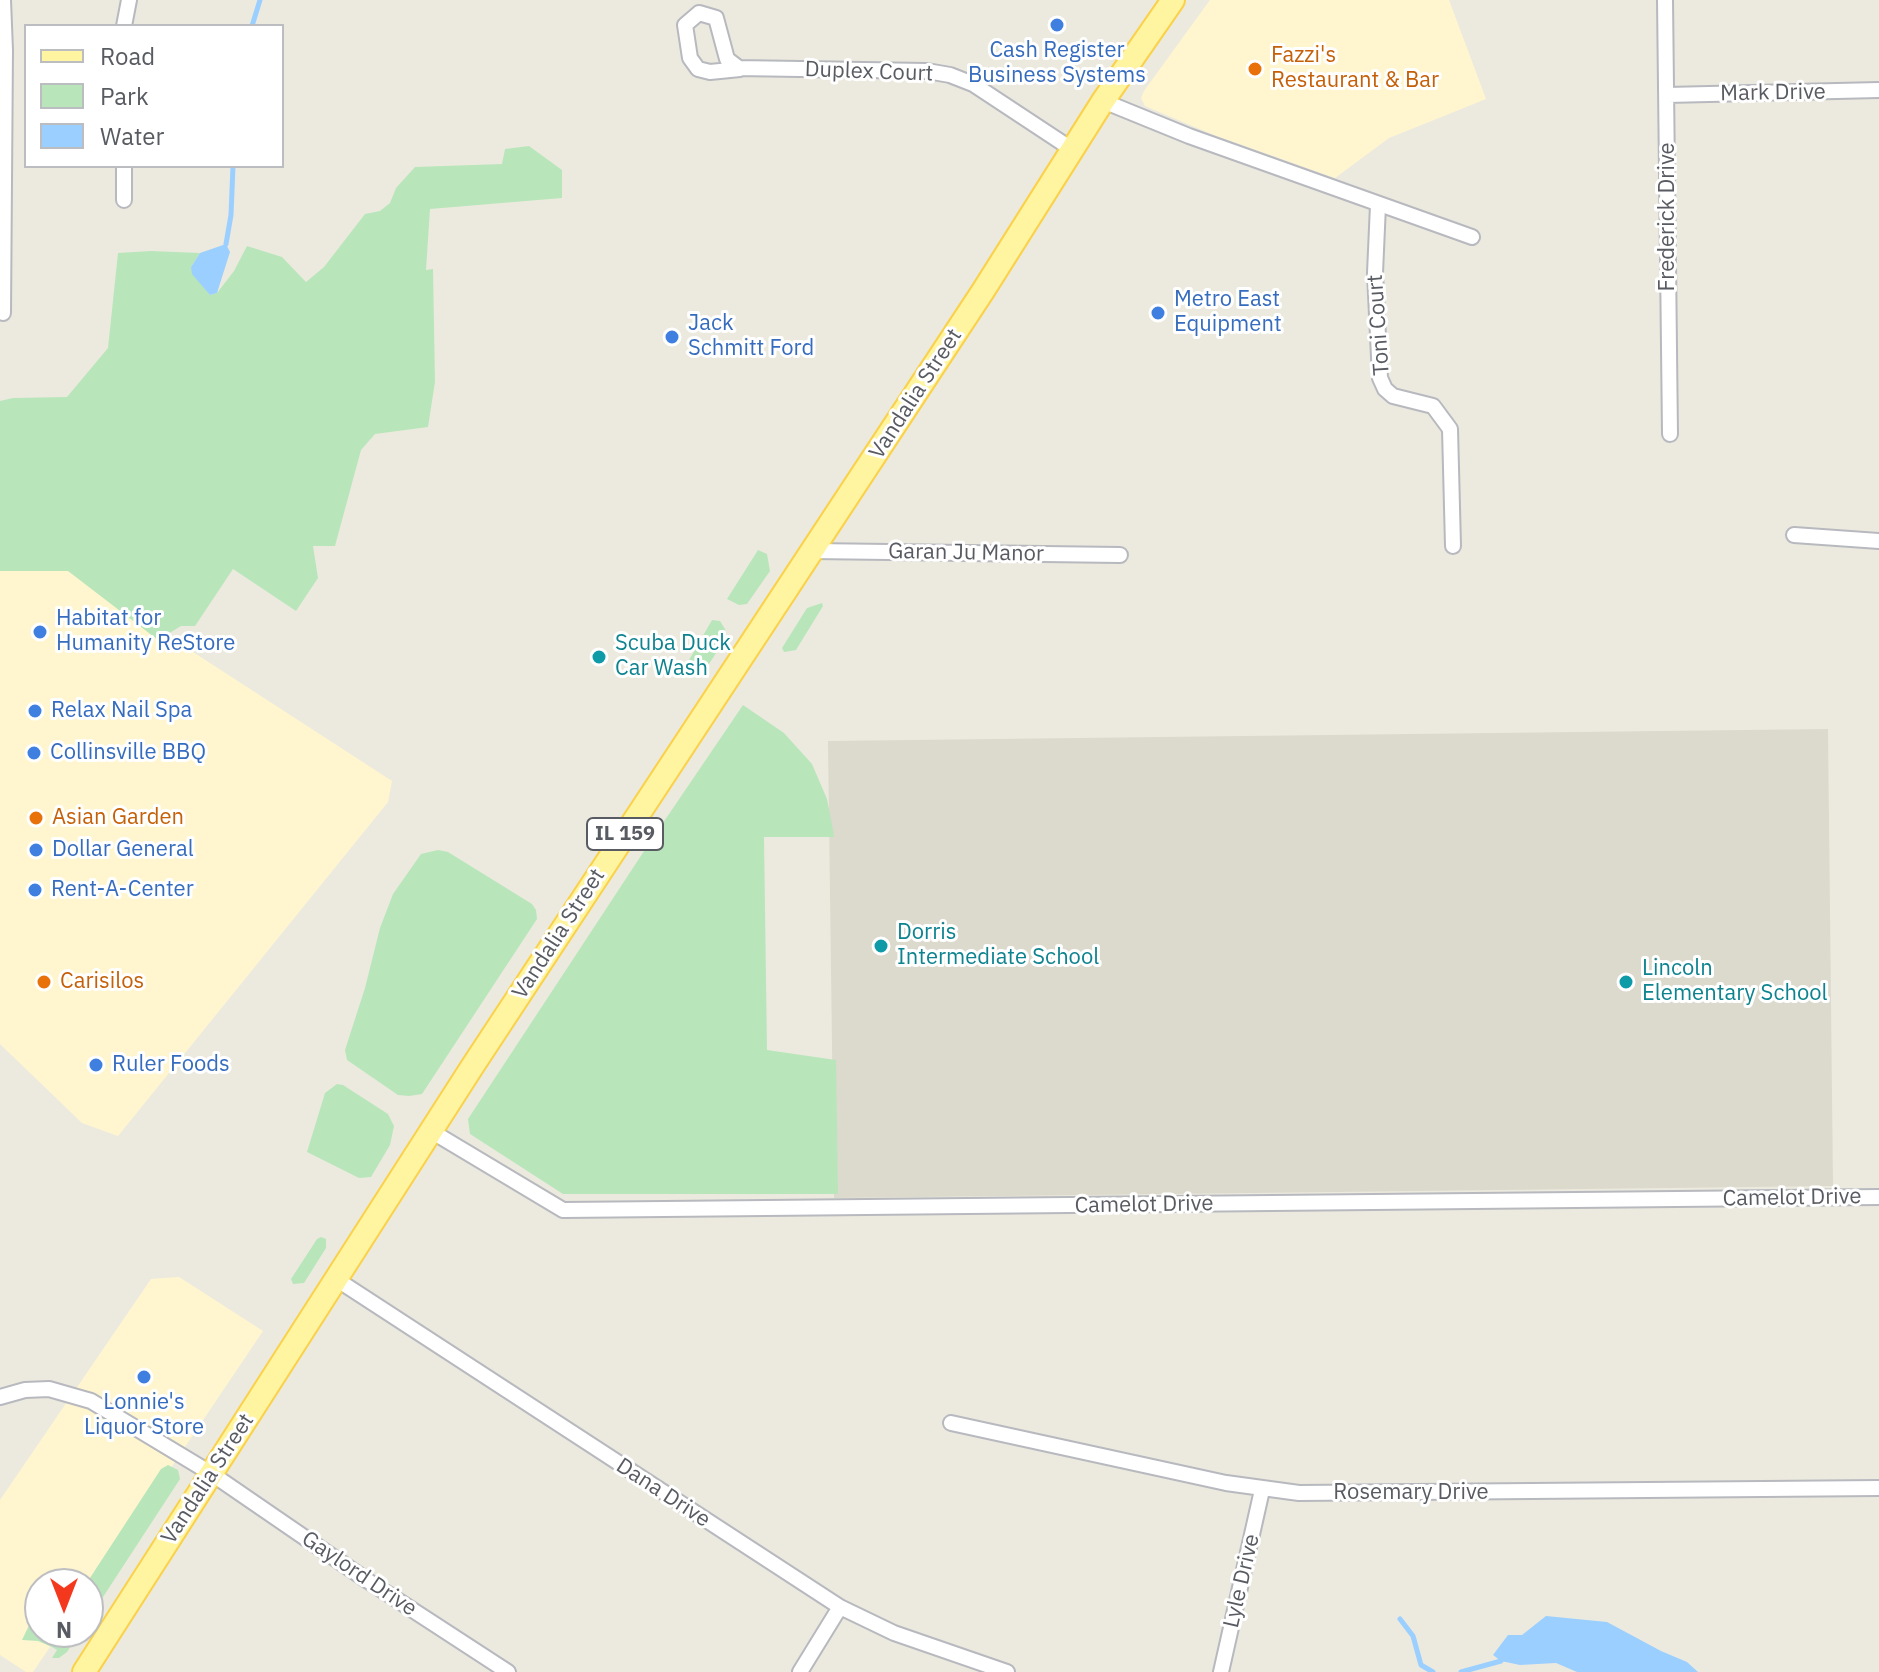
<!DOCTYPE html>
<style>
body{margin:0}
#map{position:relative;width:1879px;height:1672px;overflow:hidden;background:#eceade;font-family:"IBM Plex Sans",sans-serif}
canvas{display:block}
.legend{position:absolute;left:24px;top:24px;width:260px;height:144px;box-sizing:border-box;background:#fff;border:2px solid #bcbdc0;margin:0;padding:10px 14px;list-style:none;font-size:24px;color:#585b61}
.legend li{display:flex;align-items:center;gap:16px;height:40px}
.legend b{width:40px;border:2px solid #bcbdc0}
.north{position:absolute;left:24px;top:1568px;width:80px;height:80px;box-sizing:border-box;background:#fff;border:2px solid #bcbdc0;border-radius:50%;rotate:180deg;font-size:22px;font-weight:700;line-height:32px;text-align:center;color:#585b61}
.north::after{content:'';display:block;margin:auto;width:28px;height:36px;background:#f4381d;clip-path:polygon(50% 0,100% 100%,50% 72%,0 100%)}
</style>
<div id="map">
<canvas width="1879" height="1672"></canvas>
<ul class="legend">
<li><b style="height:10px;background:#fff4a0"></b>Road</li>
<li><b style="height:22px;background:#b8e6ba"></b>Park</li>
<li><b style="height:22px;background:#9bcfff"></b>Water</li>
</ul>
<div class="north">N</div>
</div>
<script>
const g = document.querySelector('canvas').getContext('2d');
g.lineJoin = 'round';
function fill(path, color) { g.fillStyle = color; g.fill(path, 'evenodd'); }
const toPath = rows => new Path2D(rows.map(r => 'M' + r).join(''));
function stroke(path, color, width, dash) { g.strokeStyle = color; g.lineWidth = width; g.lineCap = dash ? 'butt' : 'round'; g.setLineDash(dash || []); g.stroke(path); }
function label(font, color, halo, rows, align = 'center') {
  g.font = font + ' "IBM Plex Sans",sans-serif'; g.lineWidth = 6; g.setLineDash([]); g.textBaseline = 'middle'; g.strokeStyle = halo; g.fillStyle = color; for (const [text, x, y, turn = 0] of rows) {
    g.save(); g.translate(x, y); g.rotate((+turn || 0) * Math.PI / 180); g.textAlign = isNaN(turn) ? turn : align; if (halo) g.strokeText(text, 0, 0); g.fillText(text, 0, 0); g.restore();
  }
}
const commercial = toPath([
 [1210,0,1449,0,1486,99,1389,138,1335,178,1214,135,1145,106,1141,98,1144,91],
 [0,571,68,571,392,781,388,802,118,1136,82,1123,0,1044],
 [179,1277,263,1331,88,1591,88,1584,40,1584,40,1632,60,1632,33,1672,26,1672,0,1655,0,1500,151,1279]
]);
const education = toPath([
 [1828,729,1833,1186,834,1198,828,741]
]);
const green = toPath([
 [529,146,562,170,562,198,430,209,426,270,433,269,435,382,428,427,375,434,361,450,335,546,313,546,318,578,296,611,233,569,195,626,181,626,158,640,68,571,0,571,0,401,13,398,67,397,108,348,118,253,151,251,200,253,191,267,210,295,217,293,234,271,247,246,282,257,306,282,324,267,365,214,380,211,390,203,396,188,415,167,502,164,505,149],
 [758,550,767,554,770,571,747,604,739,605,727,599],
 [822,603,823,606,796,650,784,652,782,648,807,608],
 [712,620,720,621,725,629,726,638,705,670,689,660],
 [743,705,784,733,812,764,827,799,833,830,834,837,764,837,767,1050,836,1060,838,1194,563,1194,470,1134,468,1119,650,842],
 [438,850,448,852,532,904,536,910,537,919,422,1094,409,1096,398,1095,347,1060,345,1050,365,988,380,928,393,894,421,854],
 [337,1084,343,1085,388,1114,394,1126,390,1145,371,1177,359,1178,307,1152,325,1093],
 [321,1237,326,1239,326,1248,304,1283,293,1284,291,1279,317,1239],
 [168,1465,178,1470,180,1479,88,1620,88,1584,86,1584,161,1469],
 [40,1611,40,1632,80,1632,67,1652,59,1658,52,1658,57,1650,52,1647,38,1641,22,1640,33,1617]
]);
const water = toPath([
 [226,244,230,252,217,293,210,295,192,274,191,267,200,253],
 [1546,1616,1607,1622,1661,1651,1687,1662,1698,1672,1577,1672,1556,1663,1520,1665,1501,1661,1493,1655,1508,1635,1522,1635]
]);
const stream = toPath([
 [252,26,260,0],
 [226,244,231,215,233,166],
 [1400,1619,1413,1636,1421,1665,1433,1672],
 [1461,1672,1501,1661]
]);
const street = toPath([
 [1665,0,1670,434],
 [699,13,716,18,727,59,740,69,710,72,698,69,690,58,685,25,699,13],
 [716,18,727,59,737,68,927,71,950,75,973,84,1073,150],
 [124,26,129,0],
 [1667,95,1879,90],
 [1103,101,1189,136,1472,237],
 [124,166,124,200],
 [1378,205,1375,273,1380,378,1385,389,1393,396,1433,406,1450,429,1453,546],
 [3,313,5,50,3,0],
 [1794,535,1879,541],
 [812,551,1120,555],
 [431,1131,563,1210,1879,1197],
 [336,1279,840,1607,894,1633,1007,1672],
 [0,1397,25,1390,49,1389,91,1401,212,1474,365,1579,508,1672],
 [951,1423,1226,1483,1299,1493,1879,1488],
 [800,1672,840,1607],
 [1221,1672,1262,1490]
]);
const primary = toPath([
 [84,1672,472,1067,983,291,1103,101,1173,0]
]);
const markers = [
 [1057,25,8,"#3f7fe0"],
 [1255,69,8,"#e8710a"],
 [1158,313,8,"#3f7fe0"],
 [672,337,8,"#3f7fe0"],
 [40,632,8,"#3f7fe0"],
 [599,657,8,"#0f9aa8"],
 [35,711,8,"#3f7fe0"],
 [34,753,8,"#3f7fe0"],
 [36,818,8,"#e8710a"],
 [36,850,8,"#3f7fe0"],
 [35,890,8,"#3f7fe0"],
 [881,946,8,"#0f9aa8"],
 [44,982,8,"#e8710a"],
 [1626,982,8,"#0f9aa8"],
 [96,1065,8,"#3f7fe0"],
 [144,1377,8,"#3f7fe0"]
];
const shields = [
 [625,834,76]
];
const shieldNames = [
 ["IL 159",625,834]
];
const shopNames = [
 ["Cash Register",1057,51,"center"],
 ["Business Systems",1057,76,"center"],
 ["Metro East",1174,300],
 ["Equipment",1174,325],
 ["Jack",688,324],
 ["Schmitt Ford",688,349],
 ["Habitat for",56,619],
 ["Humanity ReStore",56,644],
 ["Relax Nail Spa",51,711],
 ["Collinsville BBQ",50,753],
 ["Dollar General",52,850],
 ["Rent-A-Center",51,890],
 ["Ruler Foods",112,1065],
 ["Lonnie's",144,1403,"center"],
 ["Liquor Store",144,1428,"center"]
];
const foodNames = [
 ["Fazzi's",1271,56],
 ["Restaurant & Bar",1271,81],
 ["Asian Garden",52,818],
 ["Carisilos",60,982]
];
const streetNames = [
 ["Duplex Court",869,72,2],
 ["Mark Drive",1773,93,-1],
 ["Frederick Drive",1668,217,-90],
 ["Toni Court",1379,325,-94],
 ["Vandalia Street",916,394,-57],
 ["Garan Ju Manor",966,553,1],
 ["Vandalia Street",559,934,-57],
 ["Camelot Drive",1792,1198,-1],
 ["Camelot Drive",1144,1205,-1],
 ["Vandalia Street",208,1479,-57],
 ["Dana Drive",663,1493,33],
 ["Rosemary Drive",1411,1493],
 ["Gaylord Drive",359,1574,34],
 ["Lyle Drive",1242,1581,-77]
];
const cultureNames = [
 ["Scuba Duck",615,644],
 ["Car Wash",615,669],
 ["Dorris",897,933],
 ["Intermediate School",897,958],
 ["Lincoln",1642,969],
 ["Elementary School",1642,994]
];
fill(commercial, '#fff6d0');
fill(education, '#dcd9cd');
fill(green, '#b8e6ba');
fill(water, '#9bcfff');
stroke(stream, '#9bcfff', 5);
stroke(street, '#b7b9bf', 18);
stroke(primary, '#fad149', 26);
stroke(street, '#fff', 14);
stroke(primary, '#fff4a0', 22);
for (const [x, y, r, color] of markers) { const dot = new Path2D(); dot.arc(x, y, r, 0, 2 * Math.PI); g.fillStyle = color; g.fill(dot); stroke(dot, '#fff', 3); }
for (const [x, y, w] of shields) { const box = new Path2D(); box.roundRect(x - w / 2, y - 16, w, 32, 6); g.fillStyle = '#fff'; g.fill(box); stroke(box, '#585b61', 2); }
label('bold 20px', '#585b61', null, shieldNames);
label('22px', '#366cbe', '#fff', shopNames, 'left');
label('22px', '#c56008', '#fff', foodNames, 'left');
label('22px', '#585b61', '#fff', streetNames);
label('22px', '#0d838f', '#fff', cultureNames, 'left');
</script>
